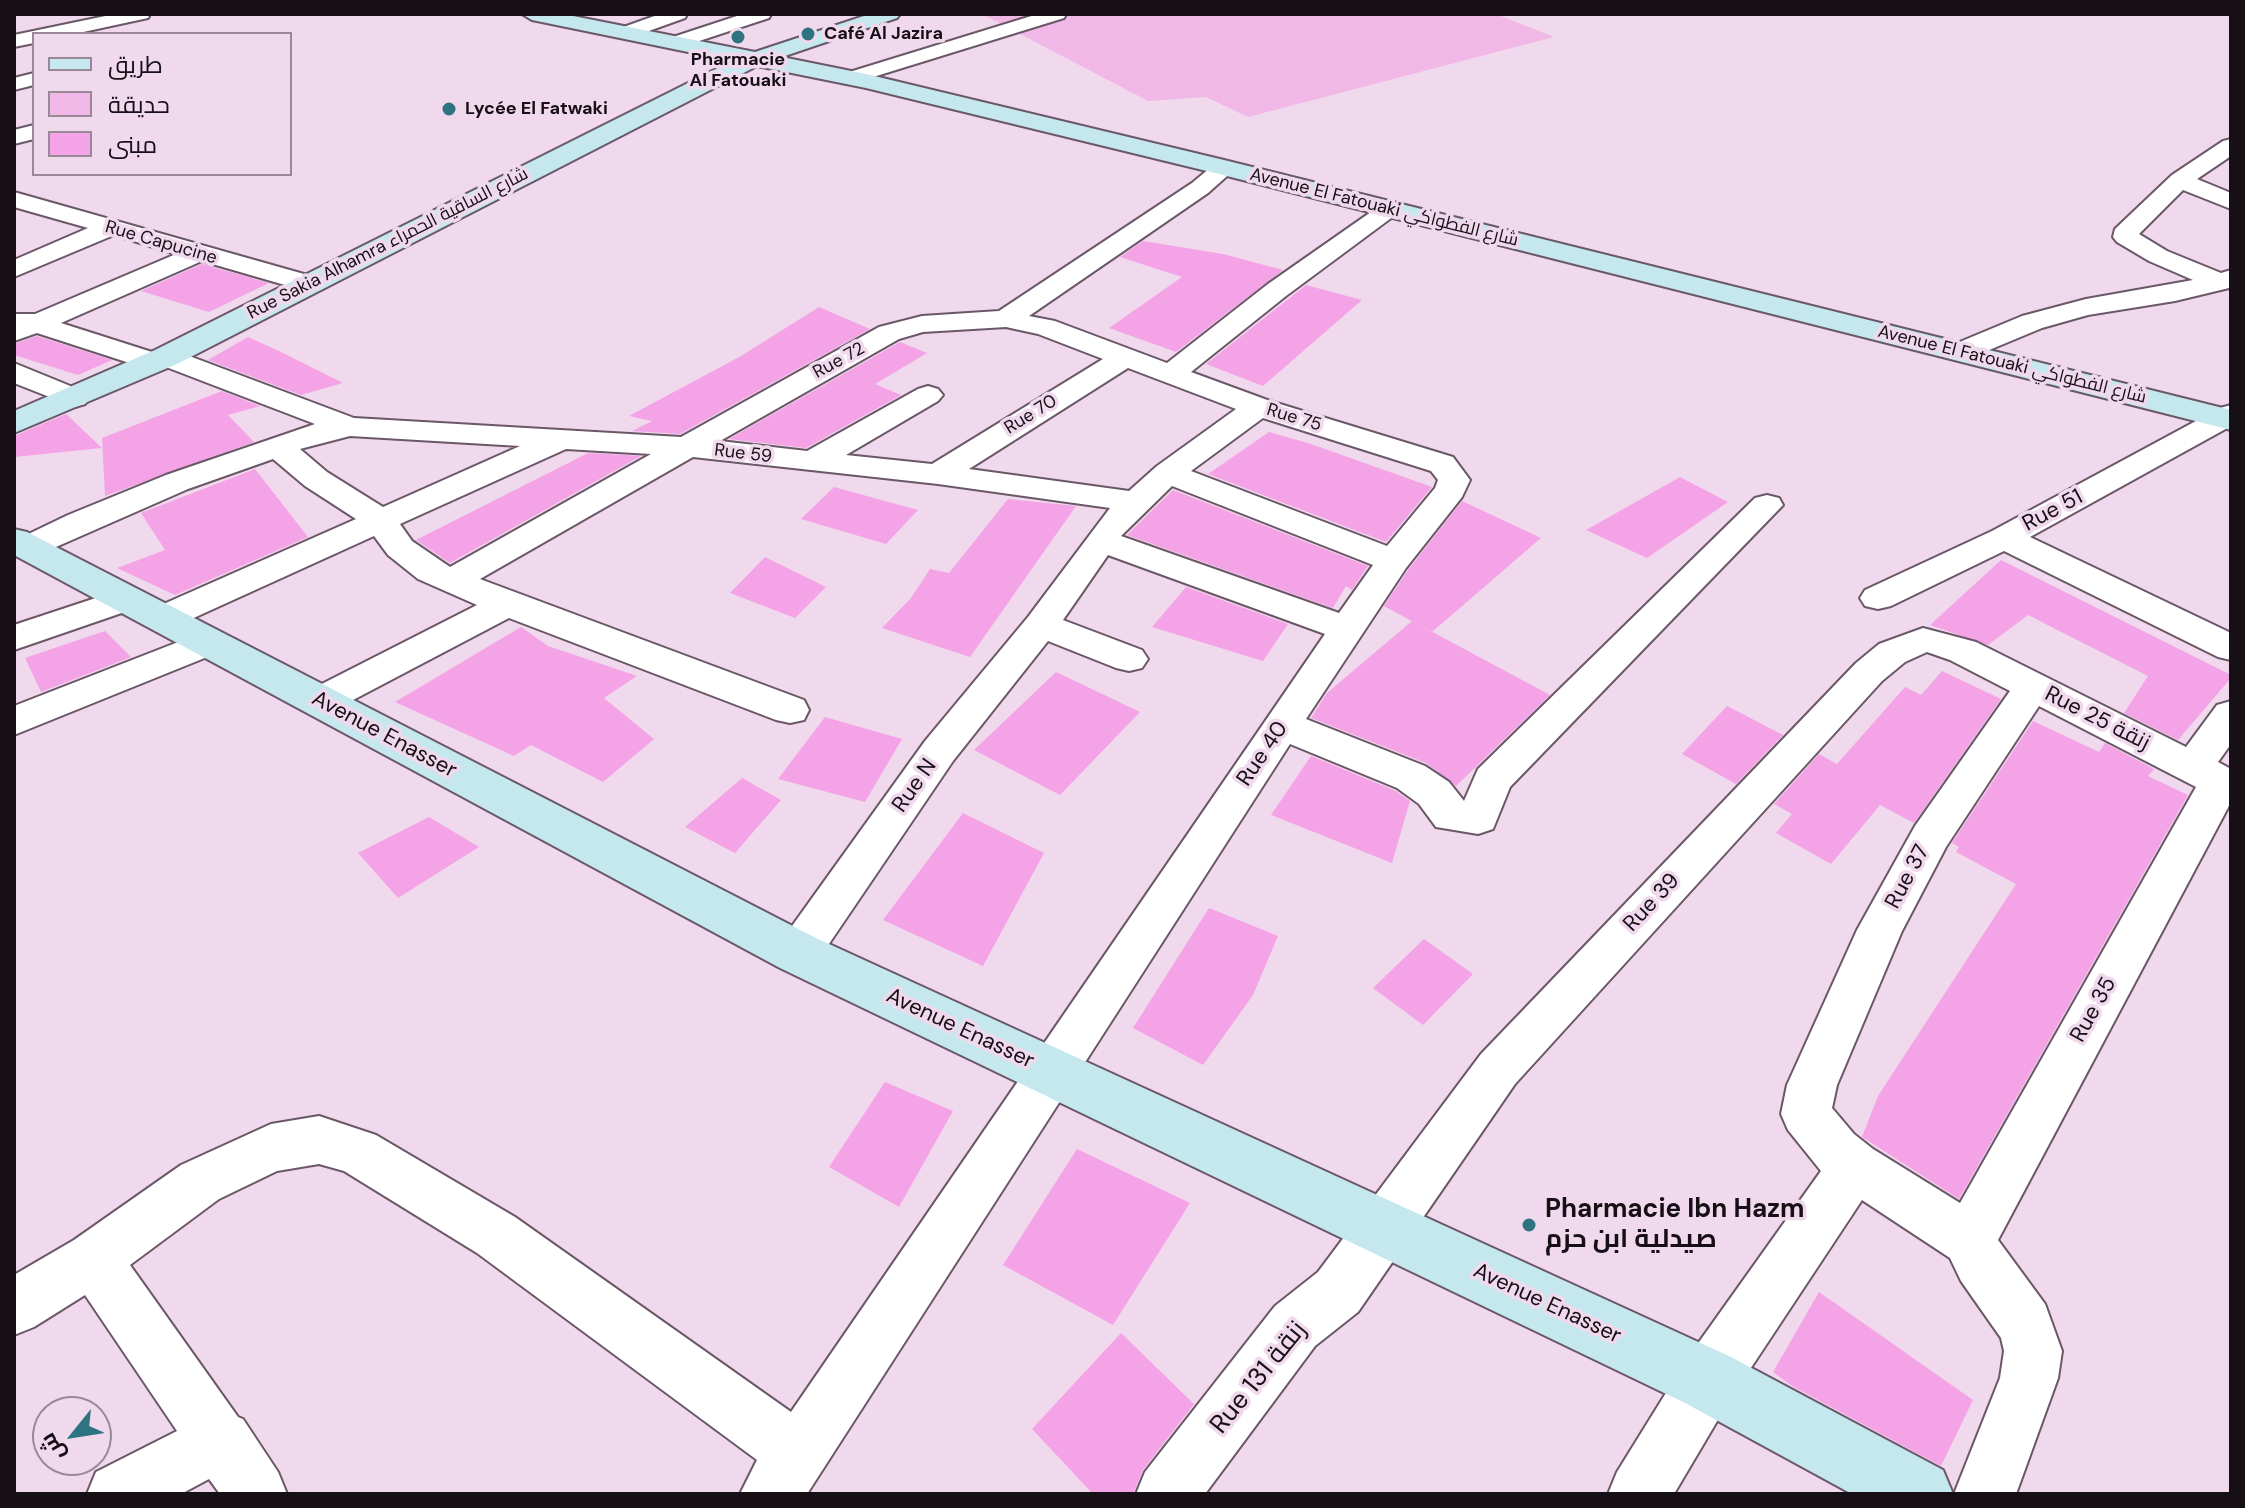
<!DOCTYPE html>
<meta charset="utf-8">
<style>
body{margin:0}
#map{position:relative;width:2245px;height:1508px;overflow:hidden;background:#f0d9ec;font-family:"DM Sans",Cairo,sans-serif}
canvas{display:block}
.frame{position:absolute;inset:0;border:16px solid #160f15;pointer-events:none}
.legend{position:absolute;left:32px;top:32px;width:260px;height:144px;box-sizing:border-box;background:#f0d9ec;border:2px solid #998896;margin:0;padding:10px 14px;list-style:none;font-size:24px;color:#160f15}
.legend li{display:flex;align-items:center;gap:16px;height:40px}
.legend b{width:40px;border:2px solid #998896}
.north{position:absolute;left:32px;top:1396px;width:80px;height:80px;box-sizing:border-box;background:#f0d9ec;border:2px solid #998896;border-radius:50%;rotate:240deg;font-size:22px;font-weight:700;line-height:32px;text-align:center;color:#160f15}
.north::after{content:'';display:block;margin:auto;width:28px;height:36px;background:#2d7480;clip-path:polygon(50% 0,100% 100%,50% 72%,0 100%)}
</style>
<div id="map">
<canvas width="2245" height="1508"></canvas>
<div class="frame"></div>
<ul class="legend">
<li><b style="height:10px;background:#c5e8ee"></b>طريق</li>
<li><b style="height:22px;background:#f1b8e7"></b>حديقة</li>
<li><b style="height:22px;background:#f4a3e7"></b>مبنى</li>
</ul>
<div class="north">ش</div>
</div>
<script>
const g = document.querySelector('canvas').getContext('2d');
g.lineJoin = 'round';
function fill(path, color) { g.fillStyle = color; g.fill(path, 'evenodd'); }
const toPath = rows => new Path2D(rows.map(r => 'M' + r).join(''));
function stroke(path, color, width, dash) { g.strokeStyle = color; g.lineWidth = width; g.lineCap = dash ? 'butt' : 'round'; g.setLineDash(dash || []); g.stroke(path); }
function label(font, color, halo, rows, align = 'center') {
  g.font = font + ' "DM Sans",Cairo,sans-serif'; g.lineWidth = 7; g.setLineDash([]); g.textBaseline = 'middle'; g.strokeStyle = halo; g.fillStyle = color; for (const [text, x, y, turn = 0] of rows) {
    g.save(); g.translate(x, y); g.rotate((+turn || 0) * Math.PI / 180); g.textAlign = isNaN(turn) ? turn : align; if (halo) g.strokeText(text, 0, 0); g.fillText(text, 0, 0); g.restore();
  }
}
const green = toPath([
 [982,14,1496,14,1554,37,1248,117,1206,97,1148,101]
]);
const building = toPath([
 [1143,241,1223,254,1283,270,1176,352,1109,328,1182,277,1120,257],
 [202,264,269,283,209,312,141,291],
 [1306,285,1362,300,1263,386,1206,364],
 [819,307,870,329,680,434,632,431,652,421,629,416,741,356],
 [37,336,112,360,78,375,14,355,14,344],
 [248,337,279,351,343,383,301,395,208,360],
 [900,342,927,353,875,384,901,395,806,448,729,439],
 [222,391,260,406,228,415,254,442,105,496,102,438],
 [66,414,102,448,14,457,14,436],
 [1269,432,1311,444,1432,487,1386,542,1208,474],
 [588,453,641,456,450,563,416,540],
 [255,469,308,537,175,595,117,568,165,550,141,513],
 [1680,477,1728,502,1647,558,1586,530],
 [834,487,918,510,886,544,801,519],
 [1173,490,1368,566,1352,590,1346,586,1333,608,1127,535],
 [1008,499,1076,506,970,657,882,628,911,598,930,569,949,573],
 [1462,501,1541,538,1432,632,1384,606,1408,570],
 [765,557,826,587,795,618,730,593],
 [2001,560,2231,675,2231,678,2178,740,2124,713,2148,676,2028,615,1988,645,1930,625],
 [1186,587,1288,624,1263,661,1152,627],
 [1412,621,1550,695,1456,786,1426,763,1311,718,1327,693],
 [521,627,548,646,637,676,604,698,654,739,603,782,531,745,514,756,395,702],
 [105,631,131,657,41,692,25,658],
 [1942,671,2001,699,1914,823,1880,805,1831,864,1776,833,1792,814,1774,804,1819,754,1837,764,1905,687,1921,695],
 [1056,672,1140,712,1060,795,974,750],
 [1727,706,1783,735,1736,784,1682,754],
 [825,717,902,739,865,802,778,779],
 [2033,721,2099,752,2105,743,2154,769,2148,776,2188,795,1959,1199,1862,1137,1878,1096,2016,884,1956,852,1959,847,1952,843],
 [1311,756,1396,791,1410,801,1392,863,1271,815],
 [742,778,781,800,735,853,685,827],
 [963,813,1044,853,983,966,883,920],
 [429,817,479,847,398,898,358,853],
 [1209,908,1278,936,1253,995,1203,1065,1133,1028],
 [1424,939,1473,974,1423,1025,1373,988],
 [885,1082,953,1111,899,1207,829,1167],
 [1077,1149,1190,1203,1113,1325,1003,1265],
 [1819,1292,1973,1400,1941,1466,1792,1386,1773,1372],
 [1121,1333,1194,1404,1143,1470,1133,1494,1093,1494,1032,1429]
]);
const street = toPath([
 [115,14,150,14,148,18,74,34,34,34,34,43,14,47,14,35,115,14],
 [660,14,687,14,685,18,632,37,618,37,615,33,618,29,660,14],
 [743,14,771,14,769,18,684,46,670,46,667,42,670,38,743,14],
 [1038,14,1066,14,1064,18,857,82,850,84,840,78,843,74,1038,14],
 [34,73,34,85,14,90,14,78,34,73],
 [34,125,34,139,14,144,14,130,34,125],
 [2231,139,2231,156,2197,179,2231,193,2231,209,2183,190,2139,234,2167,251,2221,273,2231,270,2229,288,2175,301,2088,315,2042,328,1970,358,1960,361,1950,358,1946,352,1950,346,2022,316,2086,299,2193,280,2149,261,2117,242,2113,237,2115,229,2172,175,2223,141,2231,139],
 [1224,161,1232,163,1236,168,1208,193,1029,316,1055,321,1167,363,1268,284,1381,205,1390,203,1399,205,1402,210,1286,296,1191,372,1270,401,1453,457,1470,480,1462,497,1406,568,1306,719,1425,766,1449,782,1464,801,1478,769,1755,498,1767,495,1779,498,1783,505,1510,787,1493,829,1478,834,1436,827,1419,804,1397,788,1290,744,807,1494,740,1494,757,1460,477,1253,344,1171,319,1164,277,1171,219,1199,130,1265,238,1417,243,1419,278,1472,287,1494,220,1494,209,1479,181,1494,87,1494,96,1472,177,1431,85,1295,34,1327,14,1335,14,1275,74,1240,181,1165,271,1124,319,1116,376,1135,515,1217,791,1412,1325,634,1108,555,1063,620,1142,650,1148,659,1142,668,1129,671,1116,668,1048,641,953,761,814,966,798,972,782,966,775,953,782,940,925,741,1028,617,1110,508,938,484,693,457,480,579,804,700,809,710,804,720,790,723,776,720,509,618,334,710,320,714,306,710,301,701,306,692,477,605,418,579,388,555,374,536,176,626,163,630,150,626,145,618,150,610,356,519,305,486,273,459,188,489,40,554,28,557,16,554,16,540,68,515,166,475,315,424,166,367,155,371,145,368,37,333,14,341,15,314,35,314,176,254,114,235,14,277,14,260,88,228,14,207,14,192,318,278,322,284,318,290,309,292,202,261,61,323,155,353,166,348,176,351,354,418,681,437,879,327,922,316,999,311,1192,183,1216,163,1224,161],
 [1006,327,1038,334,1103,359,932,464,846,455,938,401,943,395,938,389,928,386,918,389,807,451,720,441,899,339,923,332,1006,327],
 [1128,368,1236,409,1157,466,1129,491,969,469,1128,368],
 [1263,418,1431,471,1438,480,1435,488,1387,546,1191,471,1263,418],
 [350,436,520,446,383,507,327,472,300,449,350,436],
 [566,449,651,454,450,567,412,541,400,524,566,449],
 [1172,486,1373,565,1339,613,1121,536,1172,486],
 [14,363,85,392,90,398,85,404,75,407,14,383,14,363],
 [2231,405,2231,426,2030,537,2231,633,2231,660,2218,657,2004,551,1891,606,1878,609,1865,606,1860,598,1865,590,1992,531,2220,408,2231,405],
 [126,588,139,591,144,599,139,607,14,650,14,625,126,588],
 [1923,628,1976,642,2186,747,2217,705,2231,701,2231,744,2218,762,2231,769,2231,802,1998,1240,2045,1304,2062,1351,2058,1378,2016,1494,1954,1494,2000,1378,2004,1351,2001,1338,1961,1281,1950,1258,1862,1200,1729,1401,1674,1494,1608,1494,1617,1472,1687,1359,1821,1171,1788,1130,1781,1114,1787,1085,1857,930,1915,826,2010,691,1950,660,1927,652,1905,662,1882,681,1515,1084,1358,1312,1315,1346,1205,1494,1136,1494,1145,1472,1275,1306,1318,1272,1481,1054,1856,663,1879,644,1923,628],
 [2039,706,2196,787,1960,1203,1873,1149,1854,1134,1832,1108,1837,1085,1902,931,1946,847,2039,706],
 [209,630,222,633,227,642,222,651,14,735,14,706,209,630]
]);
const secondary = toPath([
 [522,14,563,14,755,52,870,14,900,14,897,18,782,57,866,74,1224,160,2231,410,2231,430,1219,174,866,88,757,66,177,364,14,433,14,411,155,350,732,61,532,20,522,14],
 [14,529,27,532,816,938,1731,1357,1943,1470,1953,1494,1852,1494,1685,1403,780,968,14,555,14,529]
]);
const markers = [
 [808,34,8,"#2d7480"],
 [738,37,8,"#2d7480"],
 [449,109,8,"#2d7480"],
 [1529,1225,8,"#2d7480"]
];
const farPoinames = [
 ["Café Al Jazira",824,34],
 ["Pharmacie",738,60,"center"],
 ["Al Fatouaki",738,81,"center"],
 ["Lycée El Fatwaki",465,109]
];
const farStreetnames = [
 ["Avenue El Fatouaki شارع الفطواكي",1384,208,14],
 ["Rue Capucine",161,243,16],
 ["Rue Sakia Alhamra شارع الساقية الحمراء",388,244,-27],
 ["Rue 72",839,361,-29],
 ["Avenue El Fatouaki شارع الفطواكي",2012,365,14],
 ["Rue 70",1031,415,-32],
 ["Rue 75",1294,418,17],
 ["Rue 59",743,454,7]
];
const streetNames = [
 ["Rue 51",2053,511,-28],
 ["Rue 25 زنقة",2097,719,27],
 ["Avenue Enasser",384,735,28],
 ["Rue 40",1263,754,-56],
 ["Rue N",915,786,-55],
 ["Rue 37",1908,877,-62],
 ["Rue 39",1652,903,-47],
 ["Rue 35",2094,1010,-61],
 ["Avenue Enasser",960,1029,25],
 ["Avenue Enasser",1547,1304,25]
];
const nearPoinames = [
 ["Pharmacie Ibn Hazm",1545,1210],
 ["صيدلية ابن حزم",1545,1240]
];
const nearStreetnames = [
 ["Rue 131 زنقة",1259,1378,-51]
];
fill(green, '#f1b8e7');
fill(building, '#f4a3e7');
stroke(street, '#6a5767', 4);
stroke(secondary, '#6a5767', 4);
fill(street, '#fff');
fill(secondary, '#c5e8ee');
for (const [x, y, r, color] of markers) { const dot = new Path2D(); dot.arc(x, y, r, 0, 2 * Math.PI); g.fillStyle = color; g.fill(dot); stroke(dot, '#f0d9ec', 3); }
label('bold 18px', '#160f15', '#f0d9ec', farPoinames, 'left');
label('18px', '#160f15', '#f0d9ec', farStreetnames);
label('22px', '#160f15', '#f0d9ec', streetNames);
label('bold 26px', '#160f15', '#f0d9ec', nearPoinames, 'left');
label('26px', '#160f15', '#f0d9ec', nearStreetnames);
</script>
